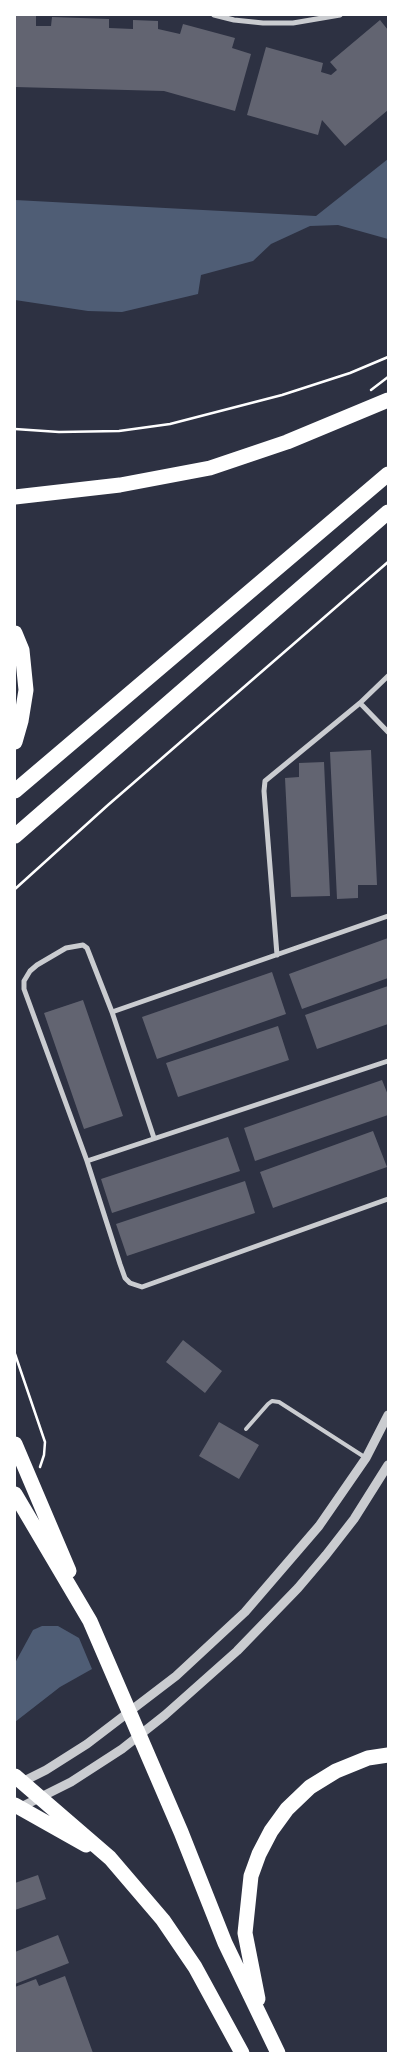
<!DOCTYPE html>
<style>
body{margin:0}
#map{position:relative;width:403px;height:2068px;overflow:hidden;background:#2d3142;font-family:"PT Sans",sans-serif}
canvas{display:block}
.frame{position:absolute;inset:0;border:16px solid #fff;pointer-events:none}
</style>
<div id="map">
<canvas width="403" height="2068"></canvas>
<div class="frame"></div>
</div>
<script>
const g = document.querySelector('canvas').getContext('2d');
g.lineJoin = 'round';
function fill(path, color) { g.fillStyle = color; g.fill(path, 'evenodd'); }
const toPath = rows => new Path2D(rows.map(r => 'M' + r).join(''));
function stroke(path, color, width, dash) { g.strokeStyle = color; g.lineWidth = width; g.lineCap = dash ? 'butt' : 'round'; g.setLineDash(dash || []); g.stroke(path); }
const water = toPath([
 [388,159,388,239,338,225,310,226,271,244,253,261,201,275,198,294,122,312,88,311,15,300,15,200,316,216],
 [42,1626,58,1626,79,1638,92,1669,60,1687,15,1722,15,1663,33,1630]
]);
const building = toPath([
 [15,15,36,15,36,26,51,26,52,17,109,19,109,28,133,29,133,20,158,21,158,29,180,34,183,24,235,38,232,48,251,54,235,111,164,91,15,87],
 [380,20,388,30,388,110,345,146,322,120,318,135,247,115,266,47,323,63,321,72,331,75,337,70,330,62],
 [371,750,377,885,358,885,358,898,337,899,330,752],
 [324,762,330,896,291,897,285,778,299,777,299,763],
 [388,938,388,978,302,1009,289,974],
 [272,972,286,1014,157,1059,142,1017],
 [388,986,388,1024,317,1049,305,1015],
 [83,1000,123,1116,84,1129,44,1013],
 [278,1026,289,1060,178,1097,166,1063],
 [382,1080,388,1095,388,1115,255,1161,244,1128],
 [373,1131,387,1167,273,1208,260,1172],
 [228,1137,240,1171,112,1213,101,1179],
 [245,1181,255,1213,127,1256,116,1224],
 [183,1340,222,1371,205,1393,166,1362],
 [219,1422,259,1445,239,1479,199,1456],
 [38,1875,46,1899,15,1910,15,1883],
 [58,1935,69,1963,15,1984,15,1952],
 [65,1976,93,2053,15,2053,15,1987,36,1979,39,1986]
]);
const path = toPath([
 [371,390,388,377],
 [15,429,59,432,119,431,170,424,282,395,350,373,388,357],
 [15,889,108,805,388,562],
 [15,1354,45,1442,44,1455,40,1467]
]);
const service = toPath([
 [246,1429,268,1404,272,1401,279,1402,366,1458]
]);
const minor = toPath([
 [214,15,234,20,263,23,293,23,340,15],
 [360,703,388,732],
 [277,955,264,791,265,781,360,703,388,676],
 [112,1012,388,916],
 [154,1138,112,1012,87,948,83,945,66,948,37,965,30,971,24,981,24,989,87,1161,120,1264,125,1278,130,1283,142,1287,388,1199],
 [87,1161,388,1061]
]);
const tertiary = toPath([
 [20,1783,46,1770,87,1744,176,1676,245,1612,319,1526,366,1458,388,1415],
 [17,1809,71,1782,122,1749,165,1715,237,1651,298,1588,326,1555,354,1519,388,1465]
]);
const motorway = toPath([
 [15,497,120,485,210,468,287,442,388,400],
 [15,633,22,650,26,690,21,721,15,742],
 [15,791,388,474],
 [15,836,388,512],
 [15,1444,69,1571],
 [15,1494,90,1621,181,1832,225,1943,278,2053],
 [15,1776,110,1858,163,1920,195,1967,242,2053],
 [15,1805,86,1845],
 [258,1999,245,1933,251,1876,259,1854,271,1831,287,1809,310,1787,336,1771,368,1758,388,1755]
]);
fill(water, '#4f5d75');
fill(building, '#626471');
stroke(path, '#fff', 2.5);
stroke(service, '#caccd0', 4);
stroke(minor, '#caccd0', 5);
stroke(tertiary, '#caccd0', 9);
stroke(motorway, '#fff', 15);
</script>
